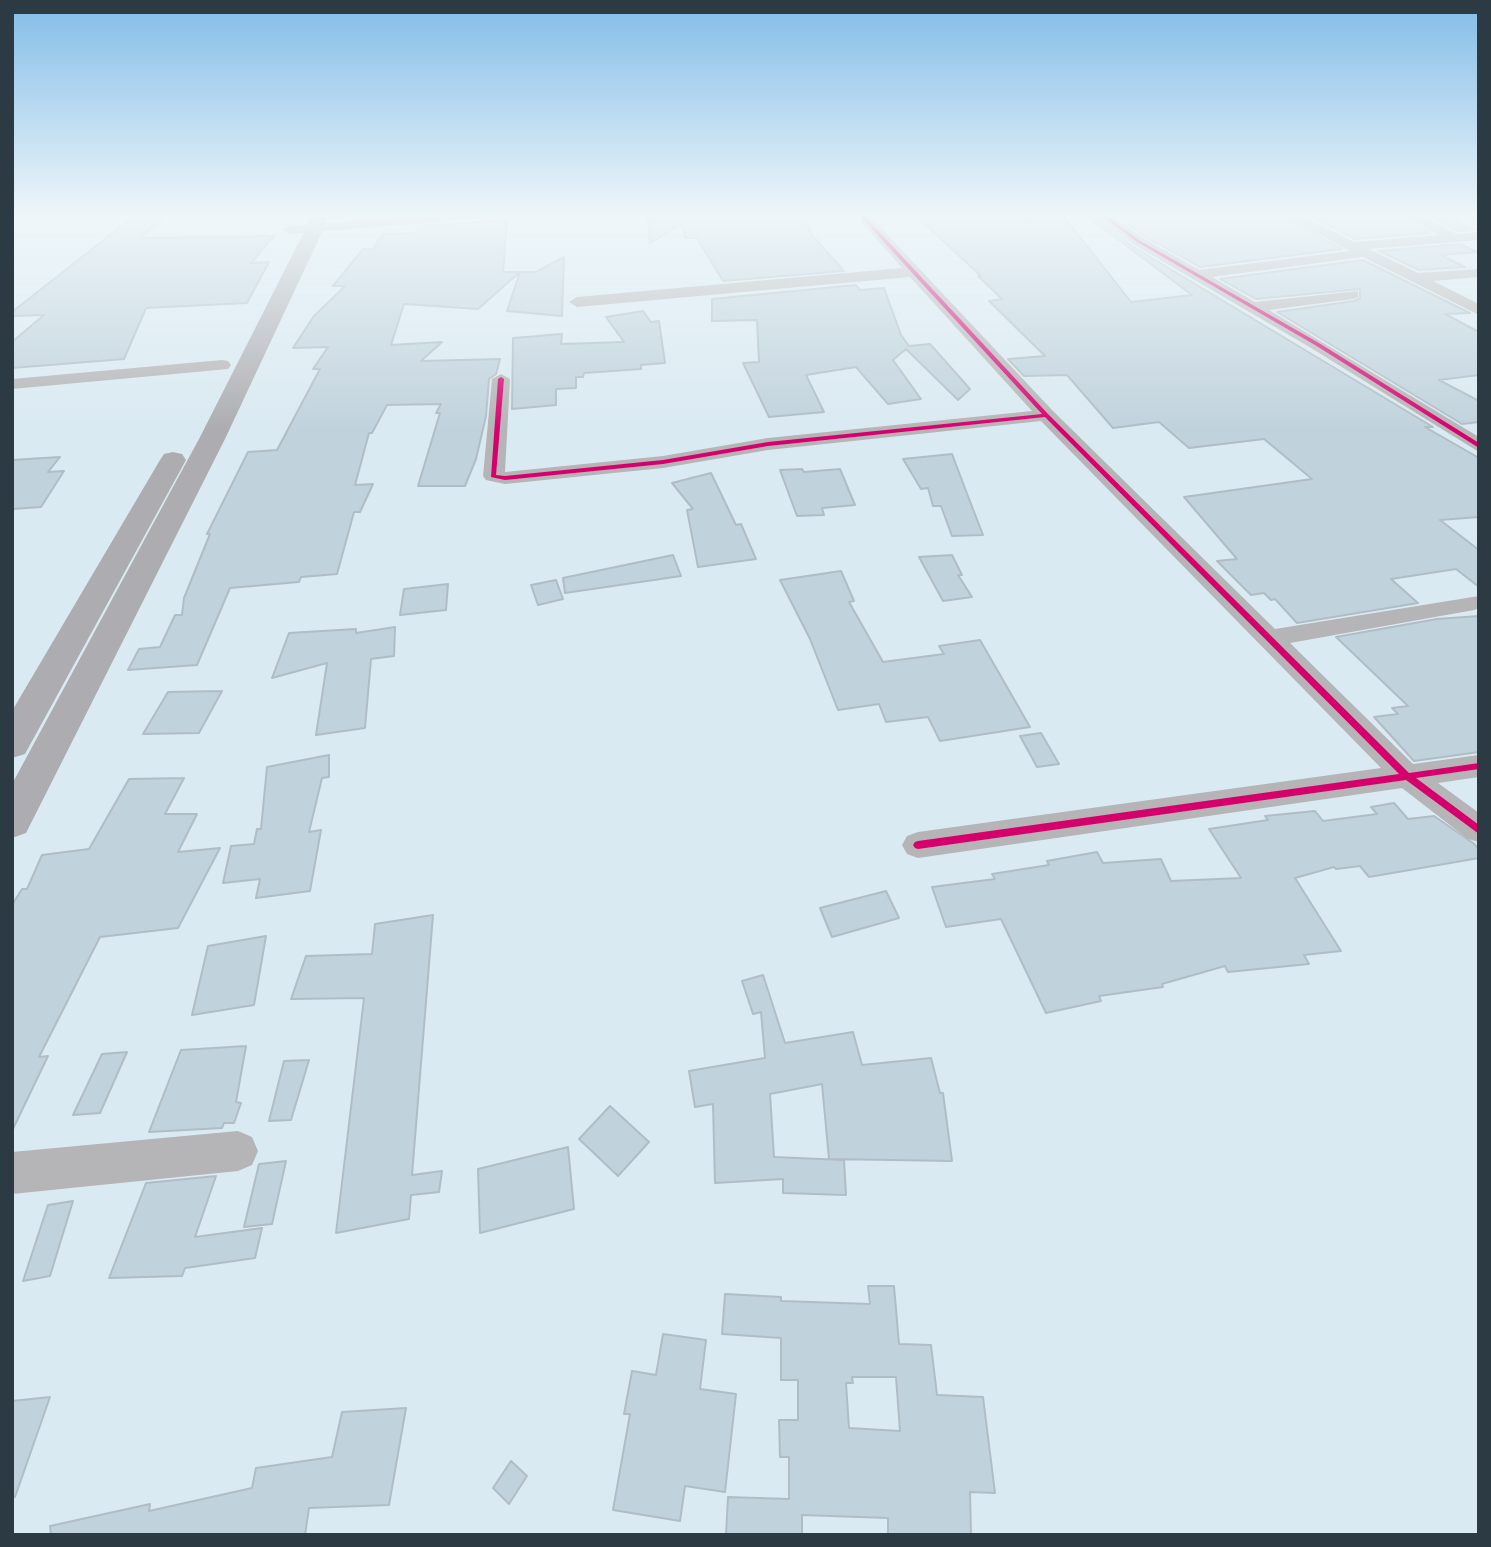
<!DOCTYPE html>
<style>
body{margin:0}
#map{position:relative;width:1491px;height:1547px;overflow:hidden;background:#daeaf2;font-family:Bitter,serif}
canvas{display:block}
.frame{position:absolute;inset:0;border:14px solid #2c3b43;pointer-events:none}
</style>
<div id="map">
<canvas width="1491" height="1547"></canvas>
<div class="frame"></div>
</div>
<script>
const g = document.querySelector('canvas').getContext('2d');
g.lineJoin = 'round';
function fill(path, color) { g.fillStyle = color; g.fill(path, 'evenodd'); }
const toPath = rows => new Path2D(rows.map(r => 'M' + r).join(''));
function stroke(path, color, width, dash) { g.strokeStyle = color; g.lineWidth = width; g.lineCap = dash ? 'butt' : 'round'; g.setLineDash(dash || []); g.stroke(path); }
const building = toPath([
 [138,213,170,213,140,238,274,236,251,263,269,262,247,303,146,308,124,359,12,368,12,342,44,315,12,316,12,312,138,213],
 [647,213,803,216,812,235,844,271,723,281,697,238,685,238,682,224,650,243,647,213],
 [913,213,961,213,971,221,1062,214,1131,302,1192,295,1083,213,1092,213,1132,246,1433,427,1425,427,1479,458,1479,517,1440,520,1479,550,1479,587,1456,569,1391,579,1418,603,1297,623,1275,599,1271,600,1264,593,1251,595,1217,561,1237,559,1184,497,1312,479,1264,439,1189,448,1159,422,1113,428,1067,375,1024,376,1008,359,1045,356,989,301,1002,299,978,276,981,276,913,213],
 [1114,213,1277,213,1342,249,1200,267,1144,236,1114,213],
 [1304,213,1396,213,1430,233,1355,239,1304,213],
 [1423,213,1442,213,1473,230,1458,231,1423,213],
 [507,220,503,272,520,272,478,309,404,304,391,345,442,342,421,361,500,359,496,374,489,379,486,416,476,459,465,486,418,486,440,413,436,413,441,404,387,405,372,433,369,433,355,485,373,484,360,512,354,512,337,574,301,577,299,582,230,588,197,665,128,670,139,649,160,647,175,615,182,615,184,598,210,534,207,534,248,452,277,450,320,369,313,369,328,347,293,348,314,316,345,286,333,286,363,249,373,249,383,234,416,233,419,226,507,220],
 [1460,244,1477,252,1441,255,1465,267,1419,270,1379,251,1460,244],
 [564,257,562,316,507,311,520,272,536,272,564,257],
 [1363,260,1470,313,1445,314,1479,332,1479,375,1439,380,1479,401,1479,422,1462,424,1277,312,1354,301,1360,298,1360,289,1256,299,1220,279,1363,260],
 [856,285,860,290,884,288,901,335,909,346,930,344,970,389,958,400,906,349,893,360,921,399,888,404,856,367,806,375,824,412,769,417,743,363,759,362,757,320,712,321,712,299,856,285],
 [643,311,651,322,659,321,665,363,641,365,641,369,584,373,583,377,576,377,576,388,556,389,556,405,512,409,513,338,562,334,561,344,624,342,606,317,643,311],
 [952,454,966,491,983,535,952,536,941,506,933,506,928,488,921,489,903,459,952,454],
 [60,457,48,472,64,471,41,507,12,509,12,460,60,457],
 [802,469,804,472,840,469,855,505,822,508,824,515,797,516,780,470,802,469],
 [711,473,736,525,741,524,756,559,698,567,687,510,693,509,672,483,711,473],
 [673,555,681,576,565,593,563,578,673,555],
 [952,555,962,575,958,575,972,597,943,601,919,557,952,555],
 [841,571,854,601,849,602,883,662,944,654,939,646,980,640,1030,727,940,741,928,717,886,722,879,704,838,710,810,639,780,580,841,571],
 [556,580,563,599,538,605,531,585,556,580],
 [448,584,446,610,400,615,404,589,448,584],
 [1479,616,1479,752,1414,761,1374,717,1398,714,1392,708,1408,706,1336,637,1437,619,1479,616],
 [395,627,394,656,371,659,365,728,316,735,327,663,272,678,289,633,356,629,356,633,395,627],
 [222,691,199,733,143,734,168,692,222,691],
 [1041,733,1059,764,1037,767,1020,736,1041,733],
 [329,755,329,777,322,778,309,832,321,830,310,891,256,898,260,879,223,883,231,846,254,844,257,829,261,829,267,767,329,755],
 [184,778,165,814,197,814,178,852,220,848,178,928,100,937,39,1057,48,1056,12,1131,12,905,22,889,27,889,42,855,89,849,129,779,184,778],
 [1394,803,1408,819,1434,816,1473,843,1479,849,1479,858,1369,877,1360,866,1336,869,1334,867,1295,878,1341,951,1304,955,1309,964,1228,972,1225,966,1162,984,1163,987,1099,996,1101,1001,1046,1013,1001,919,946,927,932,887,995,879,992,874,1049,865,1047,861,1097,852,1103,863,1161,859,1171,881,1241,878,1209,829,1268,820,1265,816,1315,811,1323,821,1377,814,1371,807,1394,803],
 [886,891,899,918,832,937,820,908,886,891],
 [433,915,412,1175,442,1171,439,1192,411,1195,409,1219,336,1233,364,998,291,999,306,956,372,954,375,924,433,915],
 [266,936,254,1005,192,1015,208,946,266,936],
 [763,975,785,1043,853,1032,862,1065,931,1058,940,1093,943,1093,952,1161,829,1159,822,1084,770,1094,774,1157,844,1160,846,1195,783,1193,783,1179,715,1183,713,1104,695,1107,689,1071,765,1058,761,1012,753,1014,742,981,763,975],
 [246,1046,236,1102,241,1103,234,1123,224,1123,222,1128,149,1132,181,1050,246,1046],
 [127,1052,100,1113,73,1115,102,1054,127,1052],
 [309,1060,291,1120,269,1121,284,1061,309,1060],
 [610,1106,649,1142,618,1176,579,1139,610,1106],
 [568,1147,574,1209,480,1233,478,1169,568,1147],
 [286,1161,272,1224,244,1227,259,1164,286,1161],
 [216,1176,195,1237,262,1228,255,1258,185,1268,182,1276,109,1278,146,1183,216,1176],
 [73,1201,50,1276,23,1281,48,1205,73,1201],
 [868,1286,894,1286,899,1344,931,1345,937,1395,983,1397,995,1493,970,1492,971,1535,888,1535,888,1518,802,1515,802,1535,726,1535,728,1497,789,1499,789,1457,780,1457,779,1420,798,1420,798,1380,781,1380,781,1338,722,1334,725,1294,781,1297,781,1301,870,1304,868,1286],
 [852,1377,896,1377,900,1431,849,1428,846,1383,853,1383,852,1377],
 [663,1334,706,1340,700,1389,736,1394,725,1492,685,1486,680,1521,613,1510,630,1414,624,1414,632,1371,656,1375,663,1334],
 [50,1397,15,1497,12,1497,12,1401,50,1397],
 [406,1408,389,1505,309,1508,305,1535,51,1535,50,1526,150,1504,149,1511,252,1488,256,1468,332,1457,342,1412,406,1408],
 [511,1461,527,1476,509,1504,493,1488,511,1461]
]);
const minor = toPath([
 [444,213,504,213,498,217,290,234,283,230,290,226,444,213],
 [853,213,867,213,1053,411,1275,629,1479,596,1479,608,1474,610,1290,643,1413,764,1479,755,1479,777,1438,783,1479,813,1479,842,1468,839,1402,788,918,858,907,854,902,845,907,836,918,832,1381,768,1041,421,768,450,663,468,505,484,486,480,483,476,492,379,501,374,510,379,505,472,663,456,768,438,1032,411,910,277,577,307,569,302,577,297,902,268,853,213],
 [1094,213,1109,213,1143,238,1199,270,1350,251,1280,213,1297,213,1354,242,1439,235,1399,213,1416,213,1457,234,1479,232,1479,240,1369,249,1418,273,1479,269,1479,277,1433,281,1479,304,1479,315,1363,257,1212,277,1255,302,1358,291,1358,297,1353,299,1269,310,1479,437,1479,452,1311,348,1133,244,1094,213],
 [222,360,228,361,231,365,228,369,12,389,12,379,222,360],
 [238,1131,252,1137,258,1151,252,1165,238,1171,12,1194,12,1152,238,1131]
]);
const primary = toPath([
 [309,213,326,213,324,228,225,439,26,833,12,838,12,784,199,439,306,228,309,213],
 [173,452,182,454,186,460,25,754,12,758,12,711,160,460,164,454,173,452]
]);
const cycleway = toPath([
 [857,213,862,213,1048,414,1409,773,1479,763,1479,769,1416,778,1479,825,1479,834,1406,780,918,849,915,848,913,845,915,842,918,841,1399,774,1045,417,768,446,663,464,505,480,491,477,498,379,501,377,504,379,496,475,505,476,663,460,768,442,1042,414,857,213],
 [1098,213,1103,213,1139,240,1319,343,1479,443,1479,448,1315,345,1137,242,1098,213]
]);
fill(building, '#c0d2dc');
stroke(building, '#b0bdc5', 2);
fill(minor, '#b5b4b6');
fill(primary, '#adadb1');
fill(cycleway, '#d6006c');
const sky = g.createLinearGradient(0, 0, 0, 430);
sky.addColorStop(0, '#82bce8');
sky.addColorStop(0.5, '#eef6f9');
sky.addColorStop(1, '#eef6f900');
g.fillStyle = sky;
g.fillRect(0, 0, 1491, 430);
</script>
